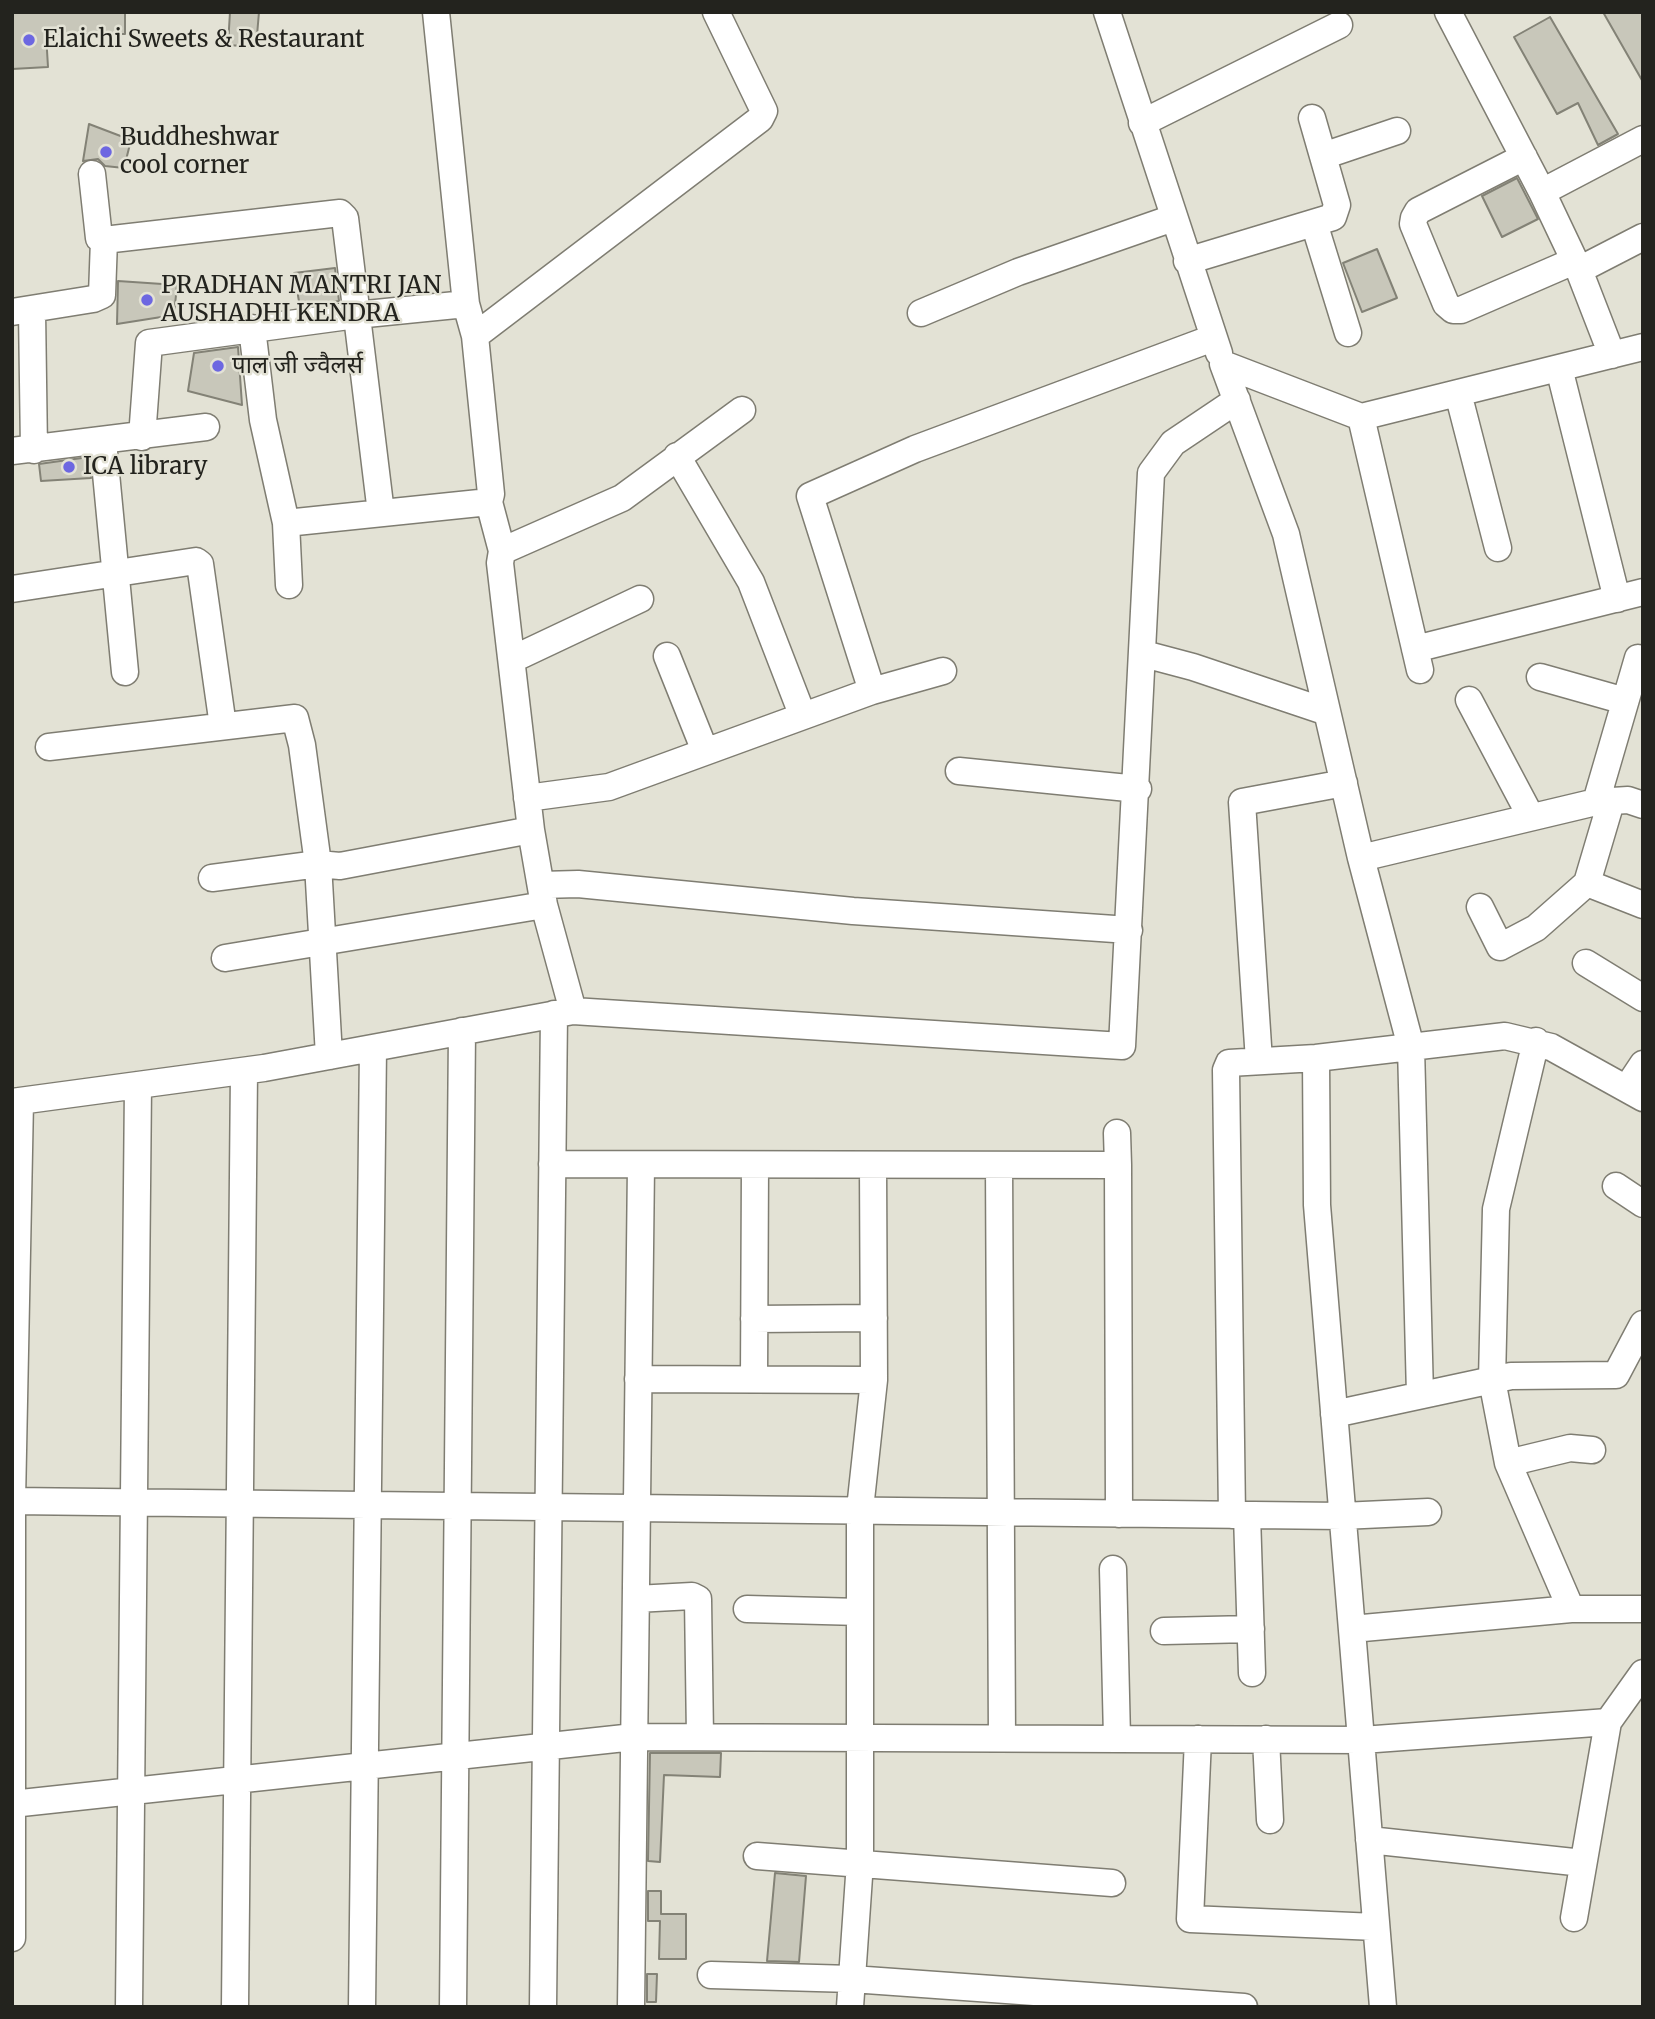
<!DOCTYPE html>
<meta charset="utf-8">
<style>
body{margin:0}
#map{position:relative;width:1655px;height:2019px;overflow:hidden;background:#e3e2d5;font-family:Merriweather,serif}
canvas{display:block}
.frame{position:absolute;inset:0;border:14px solid #23231e;pointer-events:none}
</style>
<div id="map">
<canvas width="1655" height="2019"></canvas>
<div class="frame"></div>
</div>
<script>
const g = document.querySelector('canvas').getContext('2d');
g.lineJoin = 'round';
function fill(path, color) { g.fillStyle = color; g.fill(path, 'evenodd'); }
const toPath = rows => new Path2D(rows.map(r => 'M' + r).join(''));
function stroke(path, color, width, dash) { g.strokeStyle = color; g.lineWidth = width; g.lineCap = dash ? 'butt' : 'round'; g.setLineDash(dash || []); g.stroke(path); }
function label(font, color, halo, rows, align = 'center') {
  g.font = font + ' Merriweather,"Noto Sans Devanagari",serif'; g.lineWidth = 5; g.setLineDash([]); g.textBaseline = 'middle'; g.strokeStyle = halo; g.fillStyle = color; for (const [text, x, y, turn = 0] of rows) {
    g.save(); g.translate(x, y); g.rotate((+turn || 0) * Math.PI / 180); g.textAlign = isNaN(turn) ? turn : align; if (halo) g.strokeText(text, 0, 0); g.fillText(text, 0, 0); g.restore();
  }
}
const building = toPath([
 [12,12,125,12,125,34,46,34,48,67,12,69,12,12],
 [230,12,259,12,256,47,228,45,230,12],
 [1603,12,1643,12,1643,82,1603,12],
 [1550,17,1618,134,1598,145,1578,103,1557,114,1514,37,1550,17],
 [89,124,131,140,124,168,105,166,98,159,83,161,89,124],
 [1517,178,1538,219,1502,237,1482,196,1517,178],
 [1377,249,1397,298,1362,312,1343,263,1377,249],
 [335,268,339,301,300,307,294,273,335,268],
 [118,281,177,285,174,315,117,324,118,281],
 [238,347,242,405,188,391,194,353,238,347],
 [89,457,91,478,41,481,39,464,89,457],
 [650,1753,721,1753,720,1777,664,1775,660,1862,648,1861,650,1753],
 [775,1873,806,1876,799,1962,767,1961,775,1873],
 [648,1891,661,1891,661,1914,686,1914,686,1959,659,1959,660,1921,648,1921,648,1891],
 [647,1974,657,1974,656,2002,647,2002,647,1974]
]);
const minor = toPath([
 [436,12,466,304,475,336,491,494,489,502,502,551,500,563,531,830,544,905,573,1011],
 [1107,12,1219,353],
 [1448,12,1542,192,1579,270,1612,355],
 [1142,123,1339,25],
 [1323,156,1397,131],
 [1524,157,1418,211,1414,218,1413,224,1446,304,1453,310,1461,310,1574,261],
 [1542,192,1643,139],
 [1314,223,1348,333],
 [104,240,340,213,345,218,381,513],
 [1187,261,1333,217,1337,205,1312,118],
 [1579,270,1643,237],
 [32,311,34,450],
 [12,312,93,299,102,295,104,240,99,238,92,174],
 [921,313,1018,272,1173,218],
 [252,328,263,420,286,523,289,585],
 [475,336,760,119,764,111,716,12],
 [1559,368,1617,599],
 [1458,393,1498,548],
 [1361,417,1420,670],
 [142,437,149,343,356,315,466,304],
 [103,442,125,672],
 [12,451,206,427],
 [677,456,751,582,802,714],
 [286,523,489,502],
 [502,551,622,498,742,410],
 [12,589,196,561,200,564,223,726],
 [1415,649,1643,592],
 [1144,654,1193,667,1327,712],
 [667,656,705,751],
 [513,659,640,599],
 [1540,677,1625,701],
 [872,691,943,671],
 [1469,700,1531,817],
 [49,747,295,718,302,745,318,864,329,1056],
 [959,771,1138,789],
 [527,798,609,787,872,691,810,496,915,449,1213,338],
 [1596,802,1638,658],
 [1361,858,1286,534,1223,364,1361,417,1643,347],
 [212,878,318,864,340,866,531,830],
 [1587,883,1643,905],
 [541,885,578,884,853,911,1129,930],
 [1480,907,1500,947,1536,928,1587,883,1611,802],
 [225,958,544,905],
 [1586,963,1643,998],
 [1536,1041,1496,1209,1492,1380,1508,1463,1571,1609],
 [1316,1058,1317,1205,1383,2007],
 [1259,1061,1242,802,1344,783],
 [1627,1088,1643,1064],
 [12,1102,264,1068,573,1011,1122,1046,1151,473,1173,443,1237,400],
 [1117,1133,1118,1165],
 [552,1164,1118,1165,1119,1514],
 [999,1165,1002,1737],
 [1616,1186,1643,1204],
 [754,1319,874,1318],
 [638,1379,874,1380],
 [754,1379,755,1165],
 [1420,1395,1411,1047,1361,858,1596,802,1628,800,1643,805],
 [1334,1414,1511,1376,1616,1375,1643,1324],
 [1508,1463,1570,1448,1592,1450],
 [12,1501,1342,1516,1428,1512],
 [1232,1515,1226,1070,1229,1063,1316,1058,1505,1036,1551,1047,1643,1098],
 [1247,1515,1252,1673],
 [1113,1569,1117,1738],
 [636,1599,692,1596,698,1599,700,1737],
 [747,1609,860,1612],
 [1352,1629,1571,1609,1643,1609],
 [1164,1631,1251,1629],
 [1198,1739,1190,1919,1376,1927],
 [1266,1739,1270,1820],
 [12,1804,634,1737,1362,1740,1608,1722],
 [1369,1840,1583,1863],
 [757,1856,1112,1883],
 [1574,1918,1608,1722,1643,1673],
 [12,1938,12,1501,20,1101],
 [711,1975,852,1979,1244,2007],
 [129,2007,138,1085],
 [235,2007,244,1071],
 [362,2007,373,1048],
 [453,2007,462,1031],
 [543,2007,554,1014],
 [631,2007,641,1165],
 [850,2007,860,1862,860,1509,874,1380,873,1165]
]);
const markers = [
 [29,40,7,"#6d67e1"],
 [106,152,7,"#6d67e1"],
 [147,300,7,"#6d67e1"],
 [218,366,7,"#6d67e1"],
 [69,467,7,"#6d67e1"]
];
const poiNames = [
 ["Elaichi Sweets & Restaurant",43,40],
 ["Buddheshwar",120,138],
 ["cool corner",120,166],
 ["PRADHAN MANTRI JAN",161,286],
 ["AUSHADHI KENDRA",161,314],
 ["पाल जी ज्वैलर्स",232,366],
 ["ICA library",83,467]
];
fill(building, '#c8c7ba');
stroke(building, '#838276', 2);
stroke(minor, '#7f7d72', 29);
stroke(minor, '#fff', 26);
for (const [x, y, r, color] of markers) { const dot = new Path2D(); dot.arc(x, y, r, 0, 2 * Math.PI); g.fillStyle = color; g.fill(dot); stroke(dot, '#e3e2d5', 2.5); }
label('24px', '#23231e', '#e3e2d5', poiNames, 'left');
</script>
